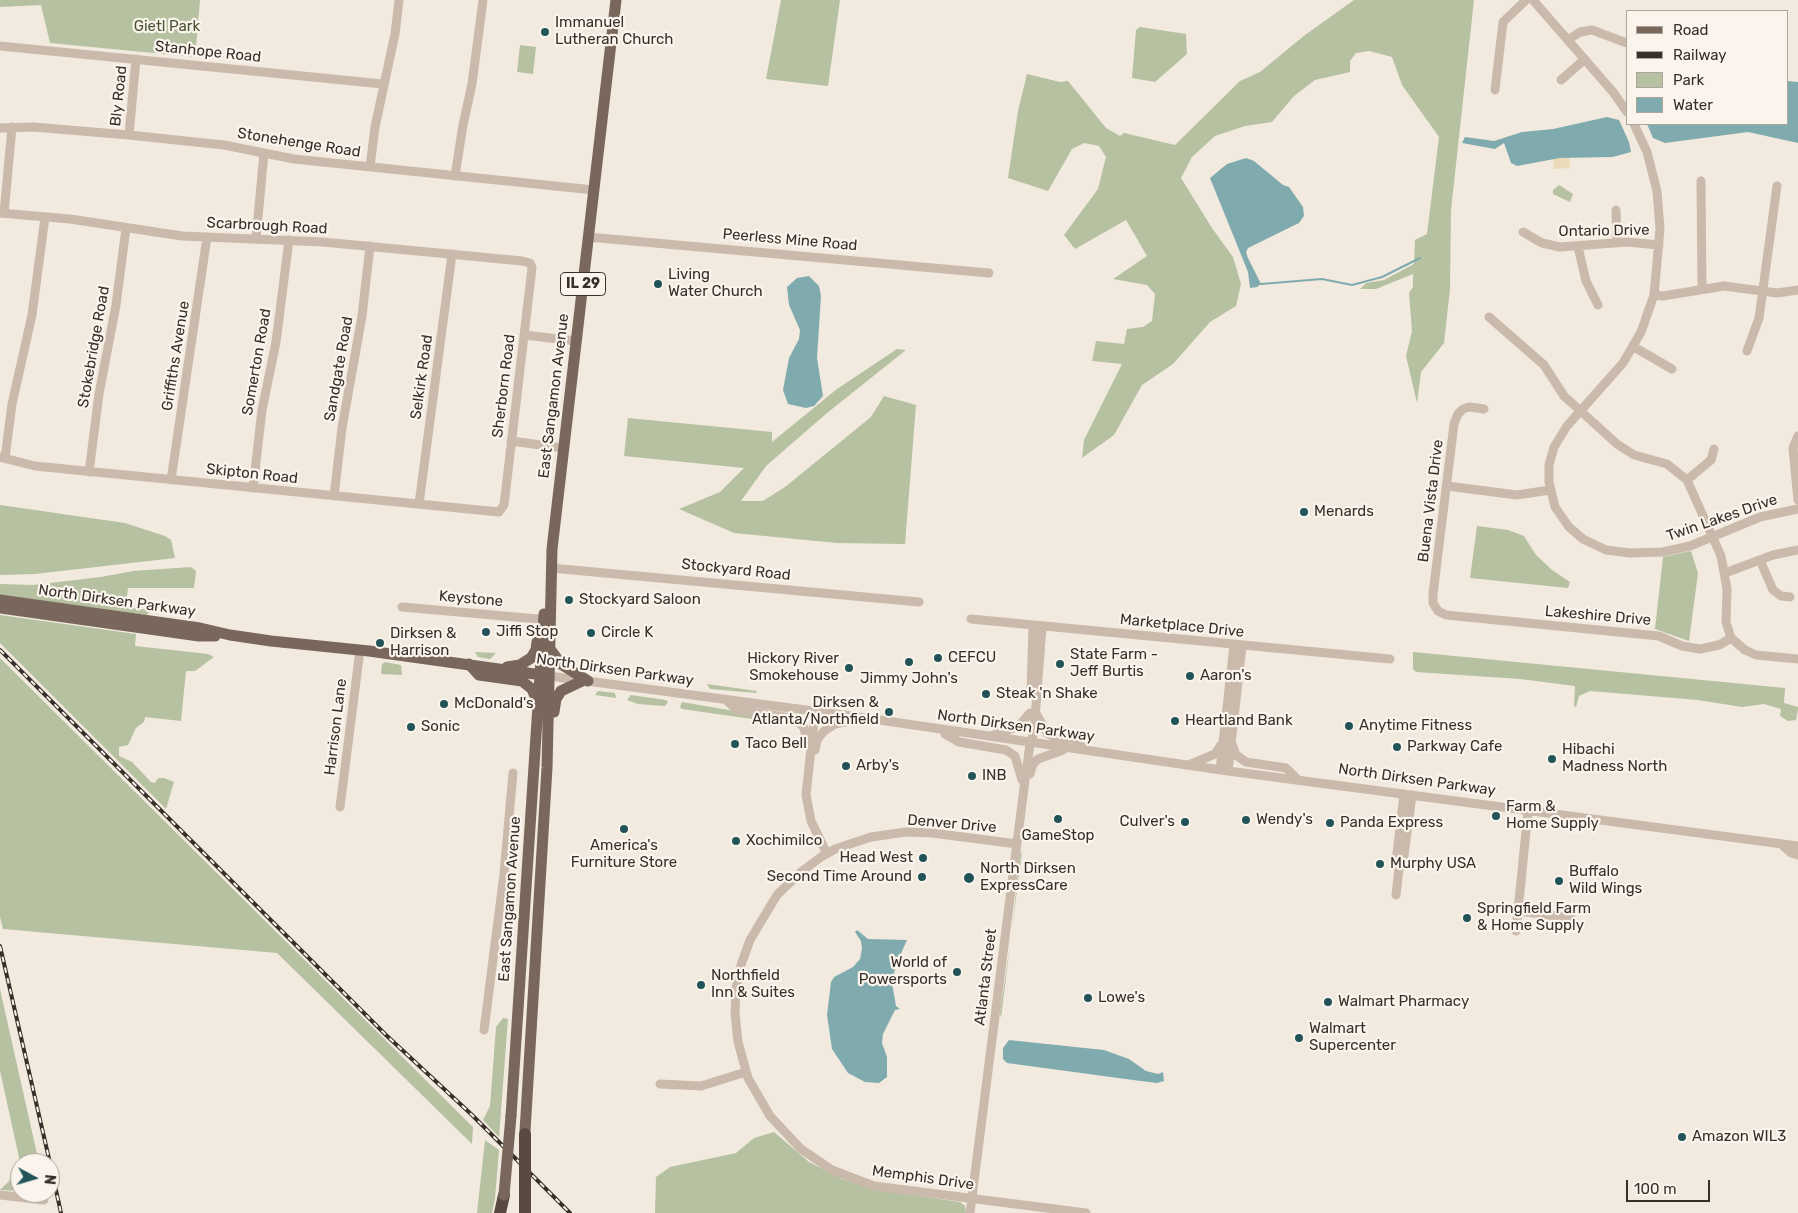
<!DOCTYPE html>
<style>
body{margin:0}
#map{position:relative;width:1798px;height:1213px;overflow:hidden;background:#f2eadf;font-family:Rubik,sans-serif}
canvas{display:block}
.legend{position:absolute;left:1626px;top:10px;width:162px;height:115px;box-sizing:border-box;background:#faf4ec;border:1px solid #aca59e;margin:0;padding:6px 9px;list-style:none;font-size:15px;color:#382f2a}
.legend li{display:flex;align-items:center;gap:10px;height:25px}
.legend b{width:25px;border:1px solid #aca59e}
.north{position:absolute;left:10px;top:1153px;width:50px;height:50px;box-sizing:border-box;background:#faf4ec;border:1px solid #aca59e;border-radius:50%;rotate:96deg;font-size:14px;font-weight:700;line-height:20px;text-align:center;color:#382f2a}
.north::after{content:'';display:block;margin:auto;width:18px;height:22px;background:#215358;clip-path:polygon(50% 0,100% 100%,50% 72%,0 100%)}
.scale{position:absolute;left:1626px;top:1180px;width:84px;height:22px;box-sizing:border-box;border:2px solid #382f2a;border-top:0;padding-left:6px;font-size:15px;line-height:18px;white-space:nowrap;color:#382f2a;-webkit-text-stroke:4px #faf4ec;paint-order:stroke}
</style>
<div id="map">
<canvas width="1798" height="1213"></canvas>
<ul class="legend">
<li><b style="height:6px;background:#79675c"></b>Road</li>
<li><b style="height:6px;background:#382f2a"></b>Railway</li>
<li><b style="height:14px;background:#b5c1a0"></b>Park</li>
<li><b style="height:14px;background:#80abae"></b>Water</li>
</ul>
<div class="north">N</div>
<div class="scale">100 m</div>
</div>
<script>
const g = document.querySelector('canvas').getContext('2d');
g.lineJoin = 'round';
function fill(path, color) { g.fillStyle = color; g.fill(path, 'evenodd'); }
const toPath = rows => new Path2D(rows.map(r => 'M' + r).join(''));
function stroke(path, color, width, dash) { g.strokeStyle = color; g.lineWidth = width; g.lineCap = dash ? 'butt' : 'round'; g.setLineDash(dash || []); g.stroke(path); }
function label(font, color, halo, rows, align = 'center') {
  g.font = font + ' Rubik,sans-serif'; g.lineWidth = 4.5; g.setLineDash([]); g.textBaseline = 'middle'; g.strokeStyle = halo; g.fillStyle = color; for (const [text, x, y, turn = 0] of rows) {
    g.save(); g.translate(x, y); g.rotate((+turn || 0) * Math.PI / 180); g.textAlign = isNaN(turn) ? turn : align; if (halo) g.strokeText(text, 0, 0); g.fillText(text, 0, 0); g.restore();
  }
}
const green = toPath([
 [0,0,200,0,195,57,50,43,41,5,0,7],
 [781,0,840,0,828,86,766,79],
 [1354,0,1474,0,1451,210,1450,289,1444,343,1421,372,1417,403,1406,356,1412,331,1409,293,1413,287,1413,274,1376,289,1360,289,1366,283,1384,280,1414,264,1415,240,1427,234,1439,137,1402,85,1392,57,1369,51,1356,53,1350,61,1350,72,1315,80,1294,96,1272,122,1245,126,1215,136,1192,157,1181,178,1212,228,1233,257,1241,284,1236,306,1210,322,1173,364,1142,385,1114,435,1082,458,1084,440,1122,364,1092,361,1096,341,1124,344,1127,329,1143,327,1152,321,1155,294,1147,285,1113,279,1147,256,1126,220,1075,249,1064,235,1098,189,1106,157,1099,146,1084,143,1072,149,1048,191,1008,178,1018,111,1027,74,1060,82,1068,81,1106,128,1120,136,1124,133,1175,145,1240,81,1260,72,1305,35],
 [1140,27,1186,34,1187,54,1155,82,1132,78,1136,30],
 [520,45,536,47,533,74,517,72],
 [1559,185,1573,194,1570,202,1553,194,1553,190],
 [897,349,906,350,827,413,766,466,741,501,763,501,785,487,871,417,884,396,916,405,905,544,837,543,734,533,679,509,720,492,744,468,624,456,628,418,772,432,772,442,837,389],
 [0,505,125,523,165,536,171,540,175,558,35,574,0,575],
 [1477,526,1508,530,1524,536,1536,555,1552,570,1570,582,1568,588,1470,578],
 [1691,551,1698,573,1689,641,1655,629,1663,557],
 [191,567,196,571,194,588,128,588,126,604,133,608,151,610,147,615,0,595,0,584,33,585,101,577,133,571],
 [0,615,136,634,135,646,208,654,214,657,195,671,186,671,181,721,145,717,144,722,136,728,128,745,119,747,119,756,132,762,151,782,155,783,158,778,164,778,174,782,166,809,0,643],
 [475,652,496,653,490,659,478,657],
 [1413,652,1785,688,1784,703,1798,707,1798,709,1796,720,1788,721,1780,716,1781,709,1764,704,1742,707,1698,700,1590,691,1579,696,1576,707,1574,706,1575,686,1520,679,1416,672,1413,669],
 [0,658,473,1127,472,1144,277,953,3,929,0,917],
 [385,662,401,665,402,675,381,674,382,664],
 [707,684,757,691,756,693,710,689],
 [598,691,615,693,616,698,595,695],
 [631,695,666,700,668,702,665,706,638,704,627,700],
 [682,702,787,720,794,725,682,709,680,707],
 [1022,851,1012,930,1020,854],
 [1010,945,1001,1018,1000,1013],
 [0,989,39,1163,20,1163,20,1191,0,1190,9,1181,20,1162,0,1071],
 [503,1018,508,1019,499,1137,483,1120,490,1106,496,1027],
 [774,1132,809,1162,842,1179,877,1190,960,1202,965,1206,966,1213,655,1213,656,1177,670,1167,736,1153,754,1138],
 [485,1140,499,1150,495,1198,492,1213,477,1213]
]);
const sand = toPath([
 [1569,157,1570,168,1554,169,1553,159]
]);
const water = toPath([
 [1787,81,1798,82,1798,143,1748,132,1665,143,1653,138,1647,124,1787,124],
 [1607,117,1619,120,1629,142,1631,152,1613,157,1560,158,1517,166,1511,163,1504,143,1495,149,1462,143,1465,137,1494,141,1522,132,1553,129],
 [1246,158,1254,161,1283,185,1289,187,1303,207,1304,216,1299,223,1248,248,1246,252,1248,258,1261,284,1257,287,1250,288,1248,272,1210,178,1227,164],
 [809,276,819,286,821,296,817,358,823,396,814,406,806,408,788,404,783,390,789,358,799,339,800,330,789,305,787,287,797,278],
 [857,930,868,939,907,940,896,965,892,983,896,1006,900,1009,895,1010,883,1034,882,1043,887,1057,887,1077,879,1083,865,1082,848,1073,832,1049,827,1015,831,982,834,977,853,967,860,959,862,949,861,941,855,932],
 [1009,1040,1104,1050,1129,1059,1146,1071,1158,1074,1163,1072,1164,1081,1157,1083,1133,1080,1007,1063,1003,1059,1003,1048]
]);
const stream = toPath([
 [1261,284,1322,279,1352,285,1382,277,1420,258]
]);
const minor = toPath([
 [1533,0,1613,92,1627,112],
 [1568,40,1580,32,1592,30,1627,43],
 [0,46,383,84],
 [1561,80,1585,59],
 [1495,90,1503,22,1526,0],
 [1634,124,1647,152,1657,191,1660,229,1654,295,1641,332,1623,363,1567,426,1554,447,1549,465,1549,482,1555,507,1569,527,1583,539,1606,550,1630,553,1663,552,1690,546,1760,517,1798,509],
 [0,128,33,127,129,135,224,145,294,159,594,190],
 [129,135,136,59],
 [370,167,375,127,395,34,399,0],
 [455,176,463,125,472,84,483,0],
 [1701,181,1702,288],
 [1616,210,1617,243],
 [0,213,70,219,182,236,323,242,522,261,530,263,532,268,504,505,499,512,35,466,0,457],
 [4,213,12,127],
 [1523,232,1542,243,1560,247,1627,242,1659,245],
 [588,237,989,273],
 [256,239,264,153],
 [1578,247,1586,281,1598,305],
 [1654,295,1663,296,1724,286,1777,293,1798,290],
 [1489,317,1544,365,1564,396,1617,444,1634,455,1667,464,1687,480,1721,556,1727,589,1726,622,1731,638,1745,650,1756,655,1798,659],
 [524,335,576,341],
 [1634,347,1672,369],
 [1747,351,1759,318,1777,186],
 [1484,409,1469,407,1463,409,1458,414,1454,424,1433,594,1433,603,1438,611,1446,615,1659,636,1682,646,1700,649,1719,645,1731,638],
 [1798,436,1793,448,1798,500],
 [511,441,563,448],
 [5,458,12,404,32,315,45,217],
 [89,472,99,394,116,305,126,228],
 [171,480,207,237],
 [1687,480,1711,460,1714,449],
 [1447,486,1517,495,1550,490],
 [253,488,262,410,276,342,289,240],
 [334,496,342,428,362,316,370,246],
 [419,504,452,254],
 [1760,560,1773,590,1781,596,1790,597],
 [551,568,919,602],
 [1725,573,1773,555,1798,550],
 [402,607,538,619],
 [971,619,1390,659],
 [549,676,866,718,1228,771,1798,846],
 [1031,693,1033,626],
 [726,700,737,710,792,718,803,726,809,744],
 [815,712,806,795,811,821,827,854],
 [1037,715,1047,733,1054,737,1075,739,1085,750],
 [945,734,959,742,1006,750,1015,756,1022,780],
 [991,736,1019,726,1030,713],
 [1232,744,1236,755,1246,762,1286,768,1297,779],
 [815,750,817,740,824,731,835,724,854,720],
 [1191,764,1215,754,1221,745],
 [1220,770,1234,645],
 [1228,771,1242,646],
 [1030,774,1033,764,1038,759,1063,750],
 [340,807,360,650],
 [1017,844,932,833,906,832,871,837,835,849,821,857,801,872,777,895,750,940,741,965,736,989,735,1013,738,1042,748,1078,770,1116,801,1149,832,1170,874,1186,1086,1213],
 [1781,844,1791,853,1798,855],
 [1399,869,1396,862,1404,794],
 [1396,895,1399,869,1403,863,1412,795],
 [1519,911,1571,918],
 [1516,931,1528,811],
 [484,1030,504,874,513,773],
 [660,1084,701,1086,746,1072],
 [0,1195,44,1200],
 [970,1213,1024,788,1030,744,1034,732,1042,627]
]);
const major = toPath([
 [0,600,200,628,230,635,271,641,369,651,549,676],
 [0,608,199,636,215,636],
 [550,649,561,664,588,681],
 [469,664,479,675,522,681,532,689,537,701],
 [507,667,520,665,531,658,536,650,537,642],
 [554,712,556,699,561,691,582,681],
 [511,1116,544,614],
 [525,1131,547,768,552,549,616,0]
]);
const highway = toPath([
 [500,1213,504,1195]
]);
const rail = toPath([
 [0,650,386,1035,471,1114,570,1213],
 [0,946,50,1163],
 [50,1163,61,1213]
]);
const majorBridge = toPath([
 [504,1195,511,1116]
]);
const highwayBridge = toPath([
 [525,1213,525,1134]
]);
const markers = [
 [545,32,5,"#215358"],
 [658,284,5,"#215358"],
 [1304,512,5,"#215358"],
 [569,600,5,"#215358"],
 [486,632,5,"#215358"],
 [591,633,5,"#215358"],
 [380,643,5,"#215358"],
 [938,658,5,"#215358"],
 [909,662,5,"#215358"],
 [1060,664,5,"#215358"],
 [849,668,5,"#215358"],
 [1190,676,5,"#215358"],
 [986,694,5,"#215358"],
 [444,704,5,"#215358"],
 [889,712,5,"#215358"],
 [1175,721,5,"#215358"],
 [1349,726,5,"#215358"],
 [411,727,5,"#215358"],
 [735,744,5,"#215358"],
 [1397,747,5,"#215358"],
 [1552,759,5,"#215358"],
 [846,766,5,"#215358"],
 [972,776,5,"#215358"],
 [1496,816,5,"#215358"],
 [1058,819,5,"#215358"],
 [1246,820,5,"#215358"],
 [1185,822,5,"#215358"],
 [1330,823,5,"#215358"],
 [624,829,5,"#215358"],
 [736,841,5,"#215358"],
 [923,858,5,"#215358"],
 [1380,864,5,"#215358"],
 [922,877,5,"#215358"],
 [969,878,6,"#215358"],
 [1559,881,5,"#215358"],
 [1467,918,5,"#215358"],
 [957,972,5,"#215358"],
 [701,985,5,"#215358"],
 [1088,998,5,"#215358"],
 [1328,1002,5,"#215358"],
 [1299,1038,5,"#215358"],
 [1682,1137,5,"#215358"]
];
const shields = [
 [583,284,45]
];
const shieldNames = [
 ["IL 29",583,284]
];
const poiNames = [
 ["Immanuel",555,23],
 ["Lutheran Church",555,40],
 ["Living",668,275],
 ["Water Church",668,292],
 ["Menards",1314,512],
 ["Stockyard Saloon",579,600],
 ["Jiffi Stop",496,632],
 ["Circle K",601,633],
 ["Dirksen &",390,634],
 ["Harrison",390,651],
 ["State Farm -",1070,655],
 ["Jeff Burtis",1070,672],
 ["CEFCU",948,658],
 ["Hickory River",839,659,"right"],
 ["Smokehouse",839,676,"right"],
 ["Aaron's",1200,676],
 ["Jimmy John's",909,679,"center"],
 ["Steak 'n Shake",996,694],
 ["Dirksen &",879,703,"right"],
 ["Atlanta/Northfield",879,720,"right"],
 ["McDonald's",454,704],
 ["Heartland Bank",1185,721],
 ["Anytime Fitness",1359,726],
 ["Sonic",421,727],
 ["Taco Bell",745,744],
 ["Parkway Cafe",1407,747],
 ["Hibachi",1562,750],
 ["Madness North",1562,767],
 ["Arby's",856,766],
 ["INB",982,776],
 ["Farm &",1506,807],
 ["Home Supply",1506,824],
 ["Wendy's",1256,820],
 ["Culver's",1175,822,"right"],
 ["Panda Express",1340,823],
 ["GameStop",1058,836,"center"],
 ["Xochimilco",746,841],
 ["America's",624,846,"center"],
 ["Furniture Store",624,863,"center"],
 ["Head West",913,858,"right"],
 ["Murphy USA",1390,864],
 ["North Dirksen",980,869],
 ["ExpressCare",980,886],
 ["Buffalo",1569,872],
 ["Wild Wings",1569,889],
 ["Second Time Around",912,877,"right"],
 ["Springfield Farm",1477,909],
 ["& Home Supply",1477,926],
 ["World of",947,963,"right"],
 ["Powersports",947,980,"right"],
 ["Northfield",711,976],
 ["Inn & Suites",711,993],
 ["Lowe's",1098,998],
 ["Walmart Pharmacy",1338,1002],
 ["Walmart",1309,1029],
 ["Supercenter",1309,1046],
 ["Amazon WIL3",1692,1137]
];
const parkNames = [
 ["Gietl Park",167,27]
];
const streetNames = [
 ["Stanhope Road",208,52,6],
 ["Bly Road",119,96,-84],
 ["Stonehenge Road",299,143,9],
 ["Scarbrough Road",267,226,3],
 ["Ontario Drive",1604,231,-1],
 ["Peerless Mine Road",790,240,5],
 ["Stokebridge Road",94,347,-80],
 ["Griffiths Avenue",176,356,-81],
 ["Somerton Road",257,362,-80],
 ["Sandgate Road",339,369,-80],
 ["Selkirk Road",422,377,-82],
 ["Sherborn Road",504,386,-83],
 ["East Sangamon Avenue",554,396,-83],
 ["Skipton Road",252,474,6],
 ["Buena Vista Drive",1431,501,-83],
 ["Twin Lakes Drive",1722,518,-19],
 ["Stockyard Road",736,570,6],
 ["Keystone",471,599,5],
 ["North Dirksen Parkway",117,601,8],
 ["Lakeshire Drive",1598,616,5],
 ["Marketplace Drive",1182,626,6],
 ["North Dirksen Parkway",615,670,8],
 ["North Dirksen Parkway",1016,726,8],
 ["Harrison Lane",336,727,-83],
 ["North Dirksen Parkway",1417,780,8],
 ["Denver Drive",952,824,5],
 ["East Sangamon Avenue",510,899,-86],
 ["Atlanta Street",986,977,-83],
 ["Memphis Drive",923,1178,8]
];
fill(green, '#b5c1a0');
fill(sand, '#ebdbb8');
fill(water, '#80abae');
stroke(stream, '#80abae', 2);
stroke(minor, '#cabaac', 9);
stroke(major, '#79675c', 11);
stroke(highway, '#594942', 12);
stroke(rail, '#382f2a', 4);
stroke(rail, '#faf4ec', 2, [5.5]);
stroke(majorBridge, '#79675c', 11);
stroke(highwayBridge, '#594942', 12);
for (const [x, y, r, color] of markers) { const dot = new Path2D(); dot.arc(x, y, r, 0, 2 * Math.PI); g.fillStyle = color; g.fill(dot); stroke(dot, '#faf4ec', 2); }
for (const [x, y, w] of shields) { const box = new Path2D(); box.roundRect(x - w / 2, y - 11.5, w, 23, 4); g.fillStyle = '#faf4ec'; g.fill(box); stroke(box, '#382f2a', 1); }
label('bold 14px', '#382f2a', null, shieldNames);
label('15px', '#382f2a', '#faf4ec', poiNames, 'left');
label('15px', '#47552f', '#faf4ec', parkNames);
label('15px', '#382f2a', '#faf4ec', streetNames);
</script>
